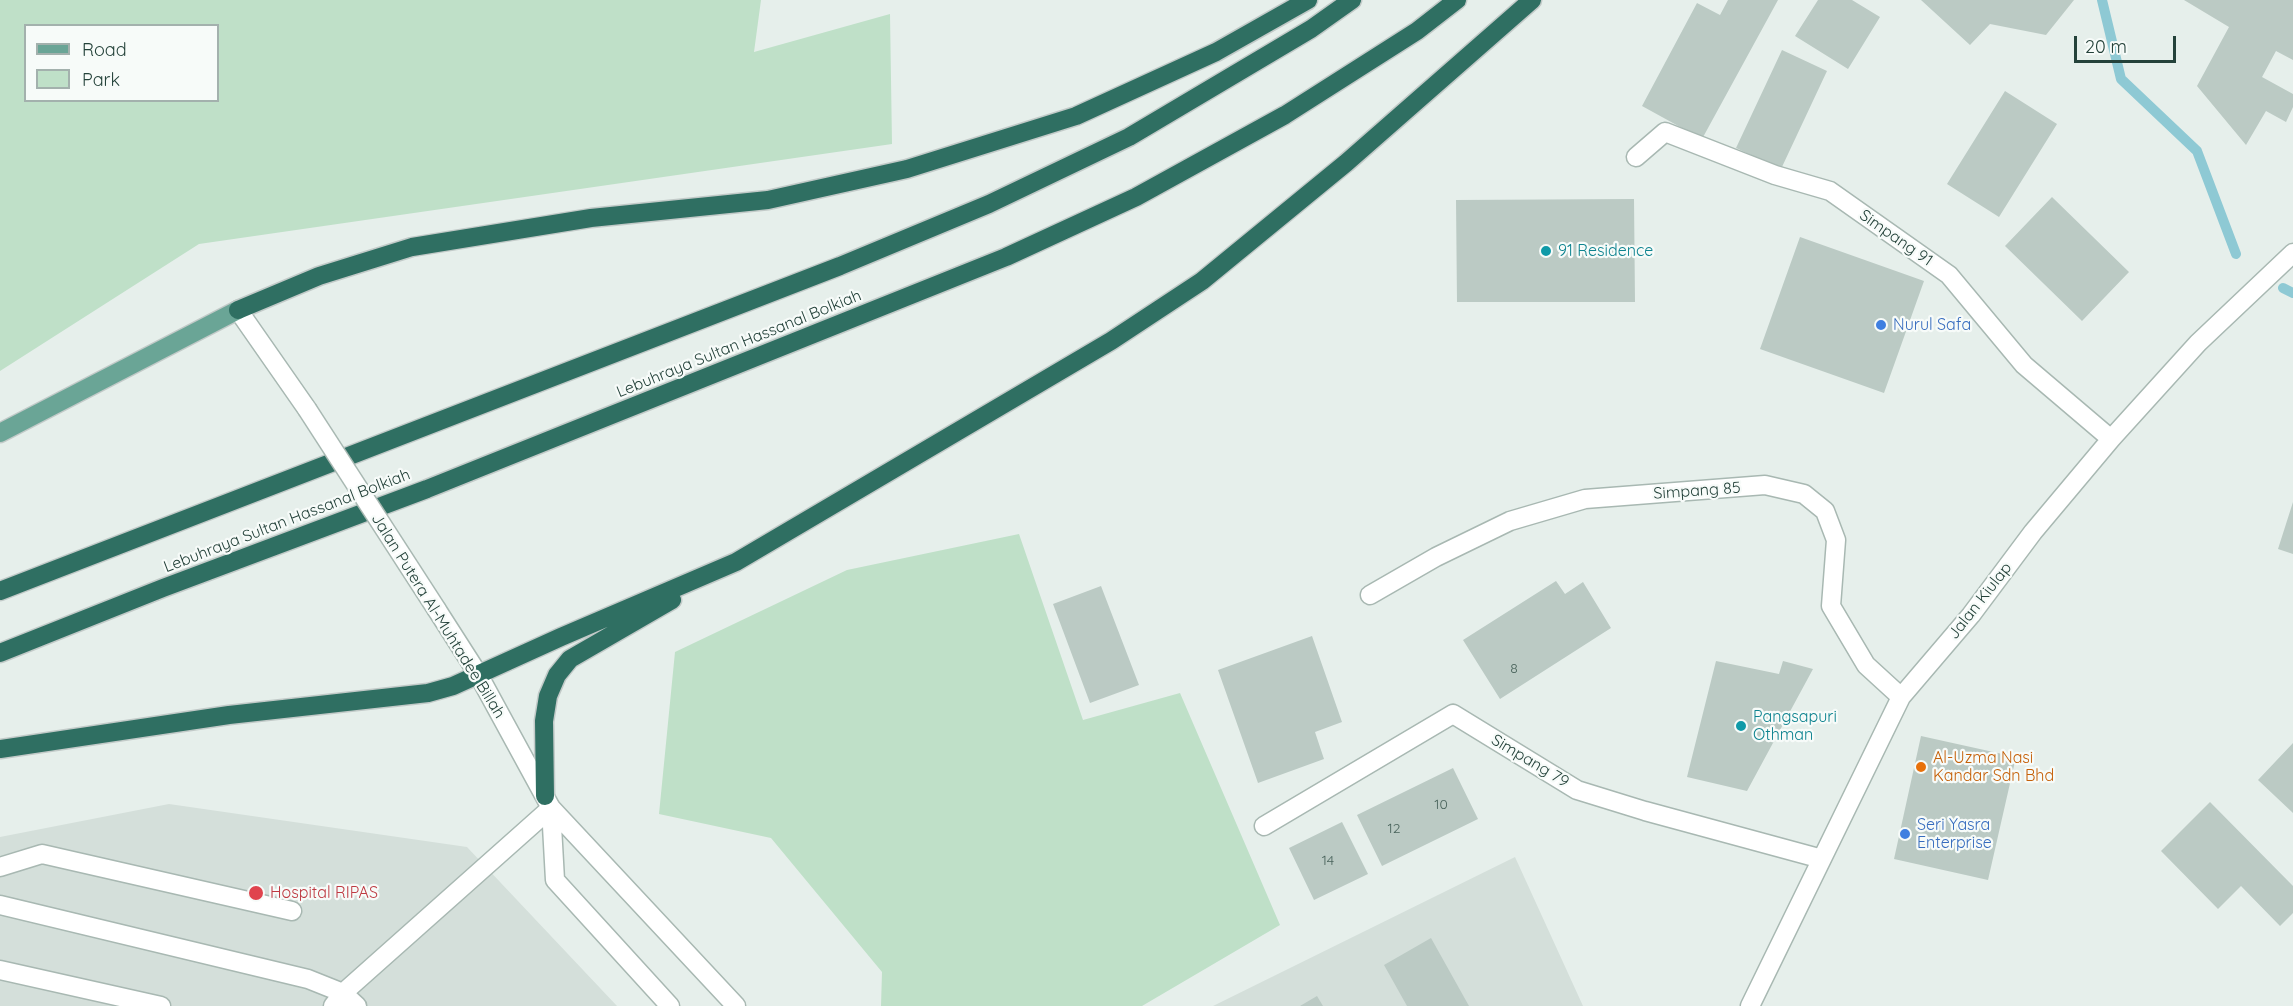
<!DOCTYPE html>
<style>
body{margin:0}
#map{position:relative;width:2293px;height:1006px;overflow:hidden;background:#e6efeb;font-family:Quicksand,sans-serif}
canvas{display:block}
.legend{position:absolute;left:24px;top:24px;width:195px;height:78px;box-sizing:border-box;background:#f7fbf9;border:2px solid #a3b1ad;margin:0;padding:8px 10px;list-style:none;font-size:18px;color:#24423a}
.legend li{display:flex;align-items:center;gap:12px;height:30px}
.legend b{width:30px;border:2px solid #a3b1ad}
.scale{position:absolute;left:2074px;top:36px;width:102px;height:27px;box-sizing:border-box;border:3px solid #24423a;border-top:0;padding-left:8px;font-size:18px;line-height:21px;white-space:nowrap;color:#24423a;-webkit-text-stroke:4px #f7fbf9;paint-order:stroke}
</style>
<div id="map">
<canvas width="2293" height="1006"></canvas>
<ul class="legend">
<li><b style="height:8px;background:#6aa596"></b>Road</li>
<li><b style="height:16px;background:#bfe0c8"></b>Park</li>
</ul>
<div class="scale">20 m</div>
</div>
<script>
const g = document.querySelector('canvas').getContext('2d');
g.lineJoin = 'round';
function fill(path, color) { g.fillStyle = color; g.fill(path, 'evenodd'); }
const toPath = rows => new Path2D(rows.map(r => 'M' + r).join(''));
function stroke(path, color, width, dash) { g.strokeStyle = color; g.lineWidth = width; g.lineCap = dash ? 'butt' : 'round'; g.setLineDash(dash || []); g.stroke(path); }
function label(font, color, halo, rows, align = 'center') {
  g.font = font + ' Quicksand,sans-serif'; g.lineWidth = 4.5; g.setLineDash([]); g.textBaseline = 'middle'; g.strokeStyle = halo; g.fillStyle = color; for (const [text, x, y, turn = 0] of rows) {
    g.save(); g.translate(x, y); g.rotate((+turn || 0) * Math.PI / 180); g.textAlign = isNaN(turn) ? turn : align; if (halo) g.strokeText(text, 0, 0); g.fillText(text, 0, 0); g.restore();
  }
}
const built = toPath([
 [169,804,467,847,617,1006,0,1006,0,837],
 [1515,857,1583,1006,1213,1006]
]);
const green = toPath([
 [0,0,761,0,754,52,890,14,892,144,199,244,0,371],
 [26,26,218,26,218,100,26,100],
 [1019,534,1083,720,1180,693,1280,925,1142,1006,881,1006,882,972,771,838,659,814,675,652,847,570]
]);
const stream = toPath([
 [2102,0,2121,79,2197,151,2236,254],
 [2283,288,2293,293]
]);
const building = toPath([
 [1728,0,1778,0,1702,139,1642,106,1697,3,1720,15],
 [1818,0,1852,0,1880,17,1848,69,1795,36],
 [1921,0,2074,0,2046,35,1990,24,1970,45],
 [2184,0,2293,0,2293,60,2276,51,2262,77,2293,94,2293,107,2286,122,2266,111,2246,145,2197,86,2229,27],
 [1782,50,1827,71,1781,169,1736,148],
 [2005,91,2057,124,1999,217,1947,184],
 [2052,197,2129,272,2082,321,2005,246],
 [1634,199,1635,302,1457,302,1456,200],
 [1800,237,1924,281,1884,393,1760,349],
 [2293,502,2293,554,2278,549],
 [1556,581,1565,594,1583,582,1611,628,1500,699,1463,640],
 [1101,586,1139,685,1090,703,1053,604],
 [1312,636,1342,722,1315,732,1324,759,1258,783,1218,670],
 [1716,661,1779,674,1783,661,1813,669,1747,791,1687,777],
 [1921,736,2016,757,1988,880,1894,859],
 [2293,743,2293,813,2258,780],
 [1453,768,1478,819,1382,866,1357,815],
 [2210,802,2293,886,2293,913,2280,926,2241,886,2218,909,2161,851],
 [1342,822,1368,874,1314,900,1289,848],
 [1431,938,1469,1006,1407,1006,1384,965],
 [1317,996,1323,1006,1300,1006]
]);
const service = toPath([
 [0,867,42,854,292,911],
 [0,905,308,979,343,993,357,1006],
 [0,970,161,1006],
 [333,1006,343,993,551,808]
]);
const minor = toPath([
 [1636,157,1665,132,1775,175,1830,191,1949,275,2024,365,2111,439],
 [238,310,307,409],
 [1370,595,1436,557,1510,521,1585,499,1765,485,1804,494,1825,511,1836,540,1831,606,1866,665,1901,697],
 [437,610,478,674,551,808,736,1006],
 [551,808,555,880,670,1006],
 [1264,826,1453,714,1577,790,1645,811,1822,859],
 [1750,1006,1901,697,1971,615,2033,532,2111,439,2198,343,2293,253]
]);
const primary = toPath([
 [0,433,238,310]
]);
const motorway = toPath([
 [238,310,319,276,412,247,591,218,768,200,907,169,1076,116,1216,52,1308,0],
 [0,591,840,266,989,204,1129,137,1311,29,1352,0],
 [0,653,163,588,427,489,1006,257,1136,197,1285,115,1417,31,1457,0],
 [0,749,229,715,428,693,453,686,561,637,736,562,1111,341,1202,281,1346,163,1532,0],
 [545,796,544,721,548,696,557,675,570,659,672,600]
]);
const minorBridge = toPath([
 [307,409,437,610]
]);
const markers = [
 [1546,251,6,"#0f9aa8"],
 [1881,325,6,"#3f7fe0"],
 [1741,726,6,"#0f9aa8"],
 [1921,767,6,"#e8710a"],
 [1905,834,6,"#3f7fe0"],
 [256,893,8,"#e0444e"]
];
const numberNames = [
 ["8",1514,669],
 ["10",1441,805],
 ["12",1394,829],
 ["14",1328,861]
];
const streetNames = [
 ["Simpang 91",1896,238,35],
 ["Lebuhraya Sultan Hassanal Bolkiah",739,344,-22],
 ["Simpang 85",1697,491,-4],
 ["Lebuhraya Sultan Hassanal Bolkiah",287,521,-21],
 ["Jalan Kiulap",1980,601,-52],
 ["Jalan Putera Al-Muhtadee Billah",438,616,58],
 ["Simpang 79",1530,761,31]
];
const cultureNames = [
 ["91 Residence",1558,251],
 ["Pangsapuri",1753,717],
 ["Othman",1753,735]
];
const shopNames = [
 ["Nurul Safa",1893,325],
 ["Seri Yasra",1917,825],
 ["Enterprise",1917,843]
];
const foodNames = [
 ["Al-Uzma Nasi",1933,758],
 ["Kandar Sdn Bhd",1933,776]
];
const healthNames = [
 ["Hospital RIPAS",270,893]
];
fill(built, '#d4dfda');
fill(green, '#bfe0c8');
stroke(stream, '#8ec9d4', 10);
fill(building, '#bbcac4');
stroke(service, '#a8b8b2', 21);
stroke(minor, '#a8b8b2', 21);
stroke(primary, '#c2cac8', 21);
stroke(motorway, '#c2cac8', 21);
stroke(service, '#fff', 18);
stroke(minor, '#fff', 18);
stroke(primary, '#6aa596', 18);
stroke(motorway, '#2f6f62', 18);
stroke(minorBridge, '#a8b8b2', 21, []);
stroke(minorBridge, '#fff', 18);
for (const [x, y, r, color] of markers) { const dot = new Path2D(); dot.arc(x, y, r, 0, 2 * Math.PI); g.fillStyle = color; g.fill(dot); stroke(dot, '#f7fbf9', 2); }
label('14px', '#4a645c', null, numberNames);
label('16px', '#24423a', '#f7fbf9', streetNames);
label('16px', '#0d838f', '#f7fbf9', cultureNames, 'left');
label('16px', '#366cbe', '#f7fbf9', shopNames, 'left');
label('16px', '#c56008', '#f7fbf9', foodNames, 'left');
label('16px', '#be3a42', '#f7fbf9', healthNames, 'left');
</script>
